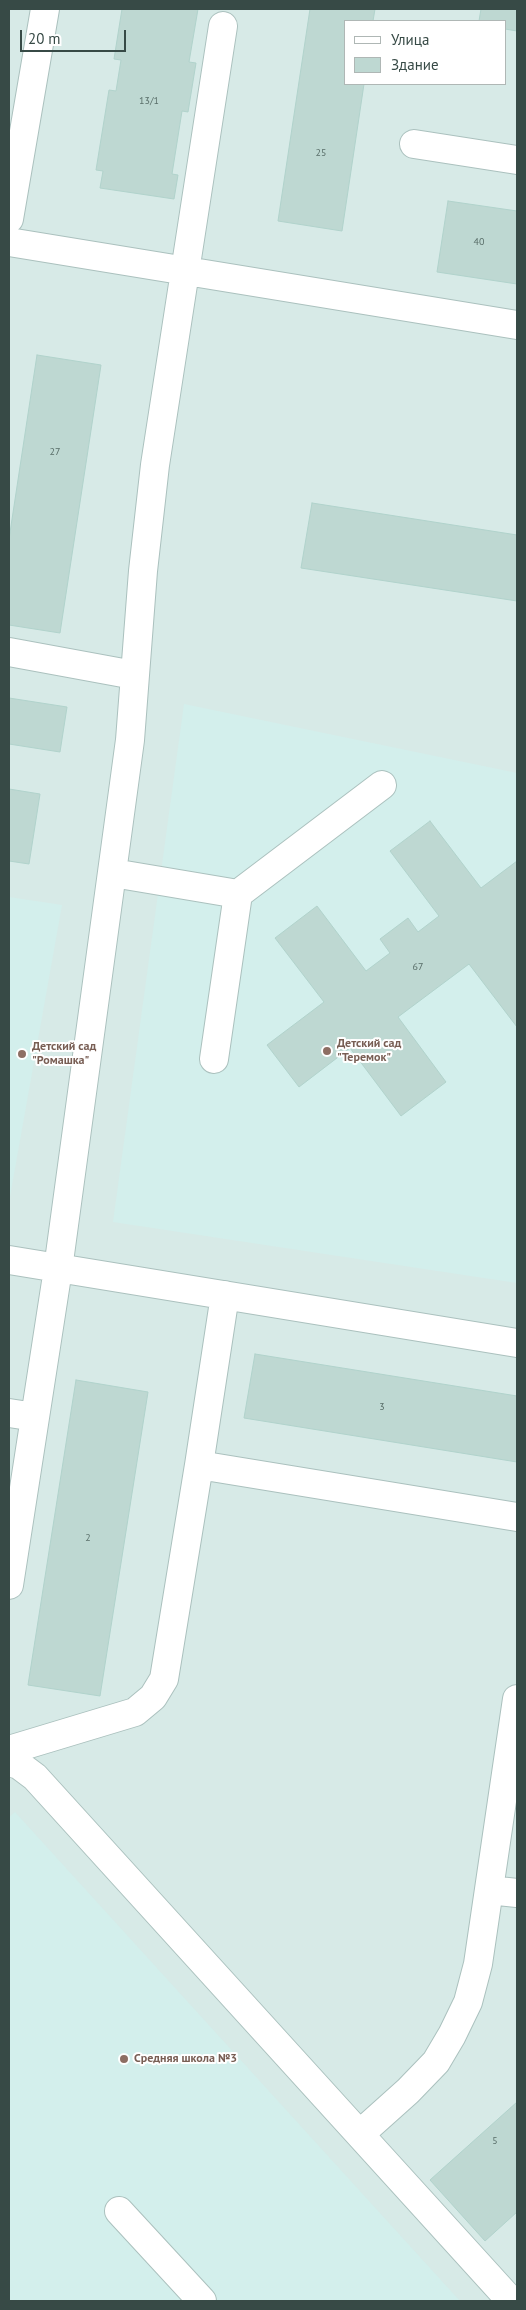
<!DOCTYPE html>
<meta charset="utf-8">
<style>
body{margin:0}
#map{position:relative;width:526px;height:2310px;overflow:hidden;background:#e9f5f4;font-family:"PT Sans",sans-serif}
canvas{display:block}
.frame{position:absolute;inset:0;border:10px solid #374a46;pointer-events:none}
.legend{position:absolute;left:344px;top:20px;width:162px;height:65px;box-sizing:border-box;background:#fff;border:1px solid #afb7b5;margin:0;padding:6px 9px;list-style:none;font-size:15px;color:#374a46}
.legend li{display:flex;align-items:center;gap:10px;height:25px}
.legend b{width:25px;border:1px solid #afb7b5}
.scale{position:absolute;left:20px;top:30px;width:106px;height:22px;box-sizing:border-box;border:2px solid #374a46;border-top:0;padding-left:6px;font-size:15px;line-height:18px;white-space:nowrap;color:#374a46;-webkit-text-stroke:4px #fff;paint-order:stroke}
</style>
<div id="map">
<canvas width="526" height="2310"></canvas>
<div class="frame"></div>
<ul class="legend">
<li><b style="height:6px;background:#fff"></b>Улица</li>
<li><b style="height:14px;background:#bed8d2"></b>Здание</li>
</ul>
<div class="scale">20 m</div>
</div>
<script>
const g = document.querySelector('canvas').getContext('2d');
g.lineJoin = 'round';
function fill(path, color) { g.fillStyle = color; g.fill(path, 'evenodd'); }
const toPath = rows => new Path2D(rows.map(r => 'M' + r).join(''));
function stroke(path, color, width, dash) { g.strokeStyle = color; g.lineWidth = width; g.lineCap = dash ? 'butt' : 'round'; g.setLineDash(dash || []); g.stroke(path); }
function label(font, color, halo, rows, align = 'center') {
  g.font = font + ' "PT Sans",sans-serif'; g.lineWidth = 4; g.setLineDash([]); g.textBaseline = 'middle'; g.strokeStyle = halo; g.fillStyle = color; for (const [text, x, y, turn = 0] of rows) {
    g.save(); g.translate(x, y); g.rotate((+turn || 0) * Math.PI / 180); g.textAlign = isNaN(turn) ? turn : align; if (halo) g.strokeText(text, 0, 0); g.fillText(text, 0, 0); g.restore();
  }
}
const residential = toPath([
 [9,9,517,9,517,2301,9,2301],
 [345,21,505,21,505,84,345,84]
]);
const education = toPath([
 [184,704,517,773,517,1283,113,1222],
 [9,897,62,905,9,1202],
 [15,1812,460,2301,9,2301,9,1817]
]);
const building = toPath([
 [122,9,198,9,189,62,196,63,188,112,182,111,172,174,178,175,174,199,100,188,103,171,96,170,109,90,116,91,121,60,114,59,122,9],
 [310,9,375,9,373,21,345,21,345,84,364,84,342,231,278,221,310,9],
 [481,9,517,9,517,31,505,29,505,21,479,21,481,9],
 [448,201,517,211,517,284,437,272,448,201],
 [37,355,101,365,60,633,9,625,9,539,37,355],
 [312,503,517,535,517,601,301,568,312,503],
 [9,698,67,707,60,752,9,744,9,698],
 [9,789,40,794,29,864,9,861,9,789],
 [430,821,481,888,517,861,517,1027,469,964,398,1017,446,1082,401,1116,350,1048,299,1087,267,1045,324,1002,275,938,317,906,366,971,390,953,380,939,408,918,418,932,439,916,390,851,430,821],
 [255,1354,517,1396,517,1462,244,1418,255,1354],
 [76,1380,148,1392,100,1696,28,1685,76,1380],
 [517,2102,517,2212,485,2241,430,2180,517,2102]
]);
const minor = toPath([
 [414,144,517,160],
 [9,219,45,9],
 [9,242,517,325],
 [9,652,134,675],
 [113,873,238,894,382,785],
 [214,1059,238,894],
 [9,1260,517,1343],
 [225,1295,199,1465,517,1517],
 [9,1413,35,1417],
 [9,1585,58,1269,130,740,143,571,155,465,223,26],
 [9,1750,135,1712,153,1697,164,1679,199,1465],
 [9,1762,19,1765,35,1777,511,2301],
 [489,1890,517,1893],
 [360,2134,408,2091,436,2062,452,2035,468,2002,478,1964,517,1699],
 [119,2211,202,2301]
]);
const markers = [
 [327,1051,5,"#8d6e63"],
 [22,1054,5,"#8d6e63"],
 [124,2059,5,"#8d6e63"]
];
const numberNames = [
 ["13/1",149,101],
 ["25",321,153],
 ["40",479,242],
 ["27",55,452],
 ["67",418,967],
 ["3",382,1407],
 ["2",88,1538],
 ["5",495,2141]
];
const educationNames = [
 ["Детский сад",337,1044],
 ["\"Теремок\"",337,1058],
 ["Детский сад",32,1047],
 ["\"Ромашка\"",32,1061],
 ["Средняя школа №3",134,2059]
];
fill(residential, '#d7eae7');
fill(education, '#d3efec');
fill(building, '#bed8d2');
stroke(building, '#b1d3cc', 1);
stroke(minor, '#abc1be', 30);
stroke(minor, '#fff', 28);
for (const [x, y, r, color] of markers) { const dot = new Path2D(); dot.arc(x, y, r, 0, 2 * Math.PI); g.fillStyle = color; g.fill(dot); stroke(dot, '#fff', 2); }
label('10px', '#596e69', null, numberNames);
label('bold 12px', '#785e54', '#fff', educationNames, 'left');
</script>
